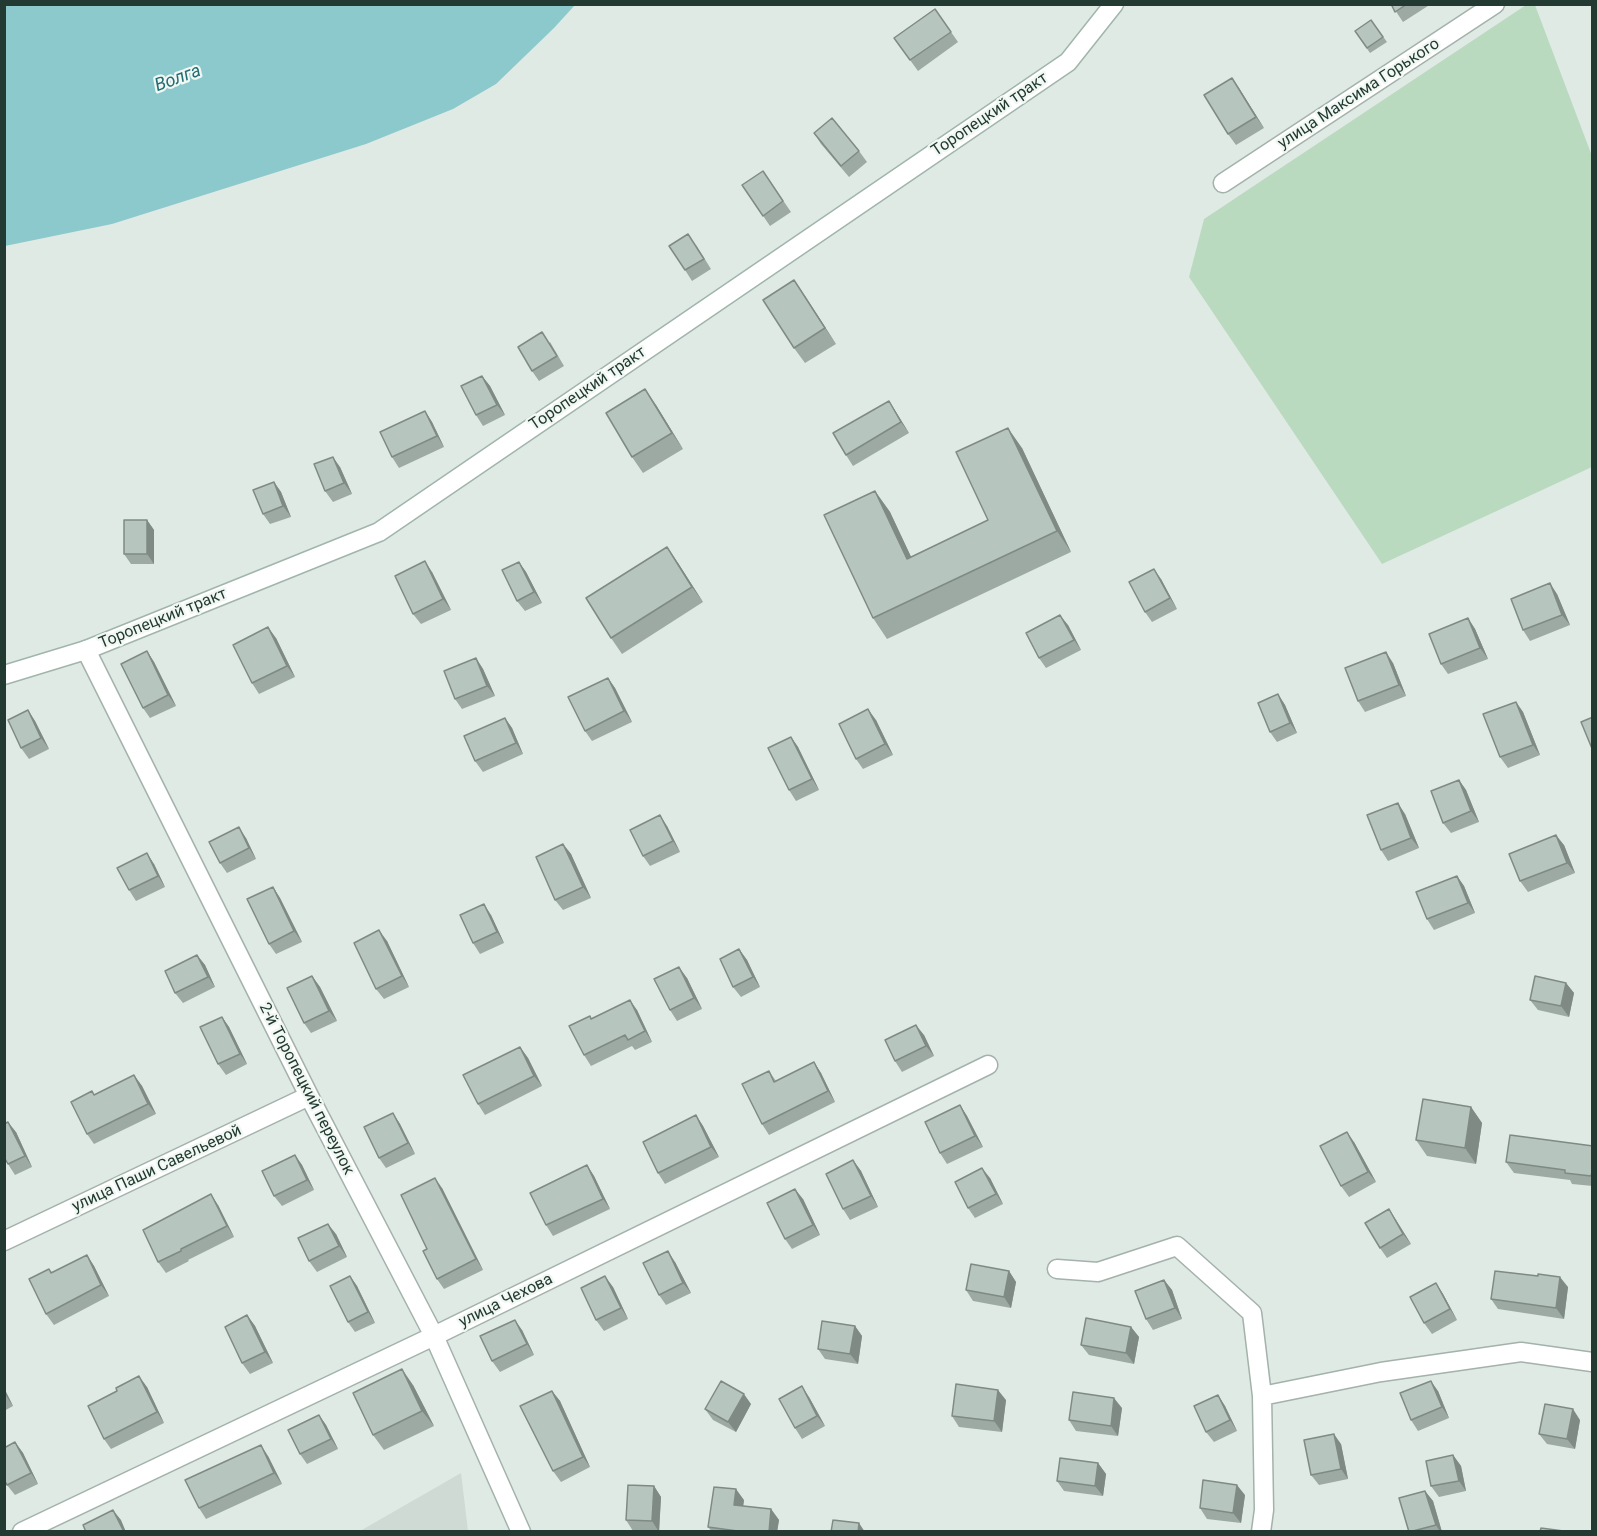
<!DOCTYPE html>
<meta charset="utf-8">
<style>
body{margin:0}
#map{position:relative;width:1597px;height:1536px;overflow:hidden;background:#e0eae5;font-family:Roboto,sans-serif}
canvas{display:block}
.frame{position:absolute;inset:0;border:6px solid #223a31;pointer-events:none}
</style>
<div id="map">
<canvas width="1597" height="1536"></canvas>
<div class="frame"></div>
</div>
<script>
const g = document.querySelector('canvas').getContext('2d');
g.lineJoin = 'round';
function fill(path, color) { g.fillStyle = color; g.fill(path, 'evenodd'); }
const toPath = rows => new Path2D(rows.map(r => 'M' + r).join(''));
function stroke(path, color, width, dash) { g.strokeStyle = color; g.lineWidth = width; g.lineCap = dash ? 'butt' : 'round'; g.setLineDash(dash || []); g.stroke(path); }
function label(font, color, halo, rows, align = 'center') {
  g.font = font + ' Roboto,sans-serif'; g.lineWidth = 4.5; g.setLineDash([]); g.textBaseline = 'middle'; g.strokeStyle = halo; g.fillStyle = color; for (const [text, x, y, turn = 0] of rows) {
    g.save(); g.translate(x, y); g.rotate((+turn || 0) * Math.PI / 180); g.textAlign = isNaN(turn) ? turn : align; if (halo) g.strokeText(text, 0, 0); g.fillText(text, 0, 0); g.restore();
  }
}
const built = toPath([
 [461,1473,468,1531,360,1531]
]);
const green = toPath([
 [1526,5,1535,5,1592,156,1592,467,1382,564,1189,277,1204,219]
]);
const water = toPath([
 [5,4,575,4,575,5,554,28,496,84,453,109,366,144,112,224,5,246]
]);
const street = toPath([
 [1223,183,1495,4],
 [86,650,309,1096,434,1336,521,1532],
 [4,1241,309,1096],
 [1057,1269,1098,1272,1177,1246,1252,1313,1262,1396,1381,1372,1521,1352,1592,1362],
 [22,1532,434,1336,988,1065],
 [1261,1532,1264,1510,1262,1396]
]);
const secondary = toPath([
 [4,675,86,650,379,532,1068,62,1114,4]
]);
const wall = toPath([
 [1391,4,1431,4,1403,22],
 [935,9,958,42,918,71,894,38],
 [1371,20,1387,42,1370,53,1355,31],
 [1232,78,1264,128,1236,145,1228,134],
 [814,133,859,151,867,162,849,177,821,144],
 [763,171,791,212,770,226,742,185],
 [696,245,711,269,692,281,685,270],
 [805,296,836,344,805,363,794,348],
 [550,342,564,366,539,381,532,371],
 [482,376,490,386,505,415,483,426,476,415],
 [889,401,909,433,853,466,846,455],
 [656,405,683,449,643,473,632,457],
 [425,411,432,422,444,447,399,468,392,457],
 [1022,448,1071,552,887,639,873,618,875,491,890,512,911,557,988,520],
 [340,467,352,494,333,502,325,491],
 [274,482,281,492,291,517,270,524,263,514],
 [147,520,154,530,154,564,131,564,124,554],
 [519,562,526,572,542,603,525,611,517,601],
 [678,563,703,602,622,654,611,638],
 [432,572,451,610,421,624,413,614],
 [1161,579,1177,609,1152,622,1145,612],
 [1557,594,1570,625,1530,641,1523,630],
 [1468,618,1475,629,1488,659,1448,674,1441,664],
 [1068,625,1081,650,1046,668,1039,658],
 [276,638,295,677,259,694,252,683],
 [147,651,154,662,176,706,150,718,143,708],
 [476,658,483,669,495,696,462,709,455,699],
 [1393,663,1406,696,1365,712,1358,701],
 [608,678,615,688,632,722,592,741,585,731],
 [1278,694,1285,705,1297,733,1277,742,1270,732],
 [1516,702,1523,712,1540,755,1508,768,1500,757],
 [28,710,35,721,49,749,29,759,21,748],
 [505,718,512,728,523,754,483,772,475,761],
 [876,720,893,755,863,769,856,759],
 [791,737,798,747,819,790,796,801,789,790],
 [1459,780,1466,790,1479,822,1451,833,1443,823],
 [1405,814,1419,848,1388,861,1381,850],
 [667,826,680,852,650,866,643,856],
 [246,838,256,859,227,873,220,863],
 [563,844,571,854,591,898,563,910,555,900],
 [1564,845,1575,873,1528,892,1520,881],
 [154,864,165,887,136,901,129,890],
 [1457,876,1464,886,1475,913,1434,930,1427,919],
 [273,887,280,898,302,942,276,954,269,944],
 [491,915,504,943,480,954,473,943],
 [387,941,409,987,384,999,376,989],
 [739,949,747,960,760,987,741,997,733,987],
 [197,955,205,965,215,987,183,1003,175,993],
 [312,976,320,987,337,1021,311,1033,304,1023],
 [687,978,702,1009,677,1021,670,1010],
 [1566,983,1574,993,1569,1017,1538,1010,1530,1000],
 [637,1010,652,1042,635,1050,632,1046,591,1066,584,1055,592,1018],
 [222,1017,229,1027,247,1064,226,1075,218,1064],
 [924,1035,934,1056,902,1072,895,1061],
 [520,1047,528,1058,542,1086,485,1115,478,1104],
 [814,1062,821,1073,835,1102,769,1135,762,1124,769,1071,776,1081],
 [134,1075,142,1086,156,1114,94,1144,87,1134],
 [960,1105,967,1116,983,1147,947,1164,940,1153],
 [1471,1107,1482,1123,1476,1164,1427,1156,1416,1140],
 [393,1113,400,1124,415,1154,386,1168,379,1158],
 [696,1115,703,1126,719,1157,665,1184,658,1173],
 [16,1132,32,1167,15,1175,8,1164],
 [1354,1142,1376,1182,1349,1197,1341,1186],
 [1593,1146,1593,1186,1572,1184,1570,1180,1514,1173,1506,1162],
 [295,1155,302,1165,314,1190,282,1206,274,1196],
 [853,1160,861,1171,878,1207,850,1220,843,1209],
 [587,1165,594,1176,610,1209,553,1236,546,1225],
 [990,1178,1003,1204,975,1218,968,1208],
 [442,1188,483,1270,444,1289,437,1279,427,1249],
 [803,1199,820,1235,792,1249,785,1239],
 [218,1205,234,1237,188,1260,189,1261,166,1273,158,1262],
 [1389,1209,1396,1220,1411,1244,1387,1258,1380,1248],
 [336,1234,347,1257,317,1272,309,1261],
 [87,1255,94,1266,109,1296,54,1325,46,1314,49,1269,52,1272],
 [675,1262,691,1293,666,1305,659,1295],
 [1009,1271,1016,1282,1011,1308,973,1301,966,1290],
 [350,1276,357,1286,375,1323,355,1332,348,1322],
 [1164,1280,1172,1290,1182,1319,1153,1330,1146,1319],
 [1436,1283,1443,1294,1457,1320,1432,1334,1424,1323],
 [613,1287,628,1319,604,1331,596,1320],
 [1568,1287,1564,1319,1498,1309,1491,1299],
 [247,1315,255,1326,273,1363,250,1374,242,1363],
 [855,1326,862,1336,858,1364,825,1359,818,1349],
 [1131,1327,1139,1337,1134,1364,1089,1355,1081,1345],
 [522,1330,534,1355,500,1372,492,1361],
 [413,1385,434,1426,384,1450,373,1435],
 [147,1387,164,1423,111,1449,104,1439],
 [4,1388,13,1406,4,1411],
 [552,1391,560,1401,590,1467,561,1482,553,1471],
 [1438,1391,1449,1418,1418,1431,1411,1420],
 [1218,1395,1225,1406,1237,1431,1214,1442,1206,1432],
 [809,1397,825,1426,802,1439,795,1428],
 [1006,1400,1002,1432,959,1427,952,1416],
 [751,1404,736,1432,713,1420,705,1409],
 [1122,1408,1118,1436,1076,1431,1069,1420],
 [319,1415,326,1425,338,1449,307,1464,300,1454],
 [1580,1420,1575,1449,1547,1444,1539,1434],
 [15,1442,23,1453,38,1484,15,1495,7,1485],
 [1341,1444,1348,1479,1319,1485,1311,1475],
 [1453,1455,1461,1466,1466,1491,1439,1497,1431,1486],
 [268,1456,282,1484,206,1519,199,1508],
 [1098,1463,1106,1474,1103,1496,1064,1491,1057,1481],
 [654,1486,661,1497,659,1532,633,1531,626,1520],
 [1425,1491,1433,1501,1442,1532,1409,1532],
 [1245,1495,1241,1523,1207,1519,1200,1508],
 [744,1500,743,1506,771,1509,779,1520,777,1532,712,1532,708,1527]
]);
const shadedWall = toPath([
 [1232,78,1239,88,1264,128,1256,117],
 [794,280,805,296,836,344,825,328],
 [482,376,490,386,505,415,497,405],
 [645,389,656,405,683,449,672,433],
 [889,401,896,412,909,433,901,422],
 [425,411,432,422,444,447,437,436],
 [1008,428,1022,448,1071,552,1057,531],
 [333,457,340,467,352,494,344,483],
 [274,482,281,492,291,517,283,506],
 [875,491,890,512,922,580,907,559],
 [147,520,154,530,154,564,147,554],
 [667,547,678,563,703,602,692,587],
 [425,561,432,572,451,610,443,599],
 [519,562,526,572,542,603,534,592],
 [1154,569,1161,579,1177,609,1170,598],
 [1550,583,1557,594,1570,625,1562,615],
 [1060,615,1068,625,1081,650,1074,640],
 [1468,618,1475,629,1488,659,1480,648],
 [268,627,276,638,295,677,287,666],
 [147,651,154,662,176,706,168,695],
 [1386,652,1393,663,1406,696,1399,685],
 [476,658,483,669,495,696,487,686],
 [608,678,615,688,632,722,624,711],
 [1278,694,1285,705,1297,733,1290,723],
 [1516,702,1523,712,1540,755,1533,745],
 [868,709,876,720,893,755,885,744],
 [28,710,35,721,49,749,41,738],
 [505,718,512,728,523,754,516,743],
 [791,737,798,747,819,790,812,779],
 [1459,780,1466,790,1479,822,1471,811],
 [1398,803,1405,814,1419,848,1411,838],
 [660,815,667,826,680,852,673,841],
 [239,827,246,838,256,859,249,848],
 [1556,835,1564,845,1575,873,1567,863],
 [563,844,571,854,591,898,583,887],
 [147,853,154,864,165,887,158,876],
 [1457,876,1464,886,1475,913,1468,903],
 [273,887,280,898,302,942,294,931],
 [484,904,491,915,504,943,497,932],
 [379,930,387,941,409,987,402,976],
 [739,949,747,960,760,987,753,977],
 [197,955,205,965,215,987,208,977],
 [679,967,687,978,702,1009,694,998],
 [312,976,320,987,337,1021,329,1011],
 [1566,983,1574,993,1569,1017,1561,1006],
 [630,1000,637,1010,652,1042,645,1031],
 [222,1017,229,1027,247,1064,240,1054],
 [916,1025,924,1035,934,1056,926,1046],
 [520,1047,528,1058,542,1086,534,1076],
 [814,1062,821,1073,835,1102,828,1091],
 [134,1075,142,1086,156,1114,148,1104],
 [960,1105,967,1116,983,1147,975,1136],
 [1471,1107,1482,1123,1476,1164,1465,1148],
 [393,1113,400,1124,415,1154,408,1143],
 [696,1115,703,1126,719,1157,711,1147],
 [8,1122,16,1132,32,1167,25,1156],
 [1347,1132,1354,1142,1376,1182,1368,1172],
 [295,1155,302,1165,314,1190,307,1180],
 [853,1160,861,1171,878,1207,871,1196],
 [587,1165,594,1176,610,1209,603,1199],
 [982,1168,990,1178,1003,1204,996,1194],
 [435,1178,442,1188,483,1270,476,1259],
 [795,1189,803,1199,820,1235,813,1225],
 [211,1194,218,1205,234,1237,227,1226],
 [1389,1209,1396,1220,1411,1244,1403,1234],
 [328,1224,336,1234,347,1257,339,1246],
 [668,1251,675,1262,691,1293,683,1283],
 [87,1255,94,1266,109,1296,101,1285],
 [1009,1271,1016,1282,1011,1308,1004,1297],
 [350,1276,357,1286,375,1323,368,1312],
 [605,1276,613,1287,628,1319,621,1308],
 [1560,1277,1568,1287,1564,1319,1556,1308],
 [1164,1280,1172,1290,1182,1319,1175,1308],
 [1436,1283,1443,1294,1457,1320,1450,1309],
 [247,1315,255,1326,273,1363,265,1352],
 [515,1320,522,1330,534,1355,527,1344],
 [855,1326,862,1336,858,1364,850,1354],
 [1131,1327,1139,1337,1134,1364,1126,1353],
 [402,1369,413,1385,434,1426,422,1411],
 [139,1376,147,1387,164,1423,157,1412],
 [1431,1381,1438,1391,1449,1418,1442,1407],
 [802,1386,809,1397,825,1426,817,1416],
 [4,1388,13,1406,4,1393],
 [998,1390,1006,1400,1002,1432,994,1421],
 [552,1391,560,1401,590,1467,583,1457],
 [744,1394,751,1404,736,1432,728,1422],
 [1218,1395,1225,1406,1237,1431,1230,1420],
 [1114,1398,1122,1408,1118,1436,1111,1426],
 [1573,1409,1580,1420,1575,1449,1567,1439],
 [319,1415,326,1425,338,1449,331,1439],
 [1334,1434,1341,1444,1348,1479,1341,1469],
 [15,1442,23,1453,38,1484,31,1473],
 [261,1445,268,1456,282,1484,274,1473],
 [1453,1455,1461,1466,1466,1491,1459,1481],
 [1098,1463,1106,1474,1103,1496,1095,1486],
 [1237,1485,1245,1495,1241,1523,1233,1513],
 [654,1486,661,1497,659,1532,652,1521],
 [736,1489,744,1500,742,1515,734,1505],
 [1425,1491,1433,1501,1442,1532,1440,1532,1436,1525],
 [771,1509,779,1520,777,1532,769,1532],
 [113,1510,121,1520,126,1532,124,1532],
 [859,1523,865,1532,858,1532]
]);
const building = toPath([
 [1391,4,1407,4,1395,12,1391,4],
 [935,9,951,32,910,60,894,38,935,9],
 [1371,20,1383,37,1367,48,1355,31,1371,20],
 [1232,78,1256,117,1228,134,1204,95,1232,78],
 [832,118,859,151,841,166,814,133,832,118],
 [763,171,783,201,763,216,742,185,763,171],
 [688,234,704,259,685,270,669,246,688,234],
 [794,280,825,328,794,348,763,300,794,280],
 [542,332,557,356,532,371,518,347,542,332],
 [482,376,497,405,476,415,461,386,482,376],
 [645,389,672,433,632,457,606,413,645,389],
 [889,401,901,422,846,455,833,433,889,401],
 [425,411,437,436,392,457,380,432,425,411],
 [1008,428,1057,531,873,618,824,515,875,491,907,559,988,520,956,452,1008,428],
 [333,457,344,483,325,491,314,464,333,457],
 [274,482,283,506,263,514,253,490,274,482],
 [124,520,147,520,147,554,124,554,124,520],
 [667,547,692,587,611,638,586,598,667,547],
 [425,561,443,599,413,614,395,576,425,561],
 [519,562,534,592,517,601,502,570,519,562],
 [1154,569,1170,598,1145,612,1129,582,1154,569],
 [1550,583,1562,615,1523,630,1511,599,1550,583],
 [1060,615,1074,640,1039,658,1026,633,1060,615],
 [1468,618,1480,648,1441,664,1429,634,1468,618],
 [268,627,287,666,252,683,233,645,268,627],
 [147,651,168,695,143,708,121,664,147,651],
 [1386,652,1399,685,1358,701,1345,668,1386,652],
 [476,658,487,686,455,699,444,671,476,658],
 [608,678,624,711,585,731,568,697,608,678],
 [1278,694,1290,723,1270,732,1258,703,1278,694],
 [1516,702,1533,745,1500,757,1483,714,1516,702],
 [868,709,885,744,856,759,839,724,868,709],
 [28,710,41,738,21,748,8,720,28,710],
 [1593,717,1593,751,1581,722,1593,717],
 [505,718,516,743,475,761,464,736,505,718],
 [791,737,812,779,789,790,768,748,791,737],
 [1459,780,1471,811,1443,823,1431,791,1459,780],
 [1398,803,1411,838,1381,850,1367,815,1398,803],
 [660,815,673,841,643,856,630,830,660,815],
 [239,827,249,848,220,863,209,842,239,827],
 [1556,835,1567,863,1520,881,1509,854,1556,835],
 [563,844,583,887,555,900,536,857,563,844],
 [147,853,158,876,129,890,117,868,147,853],
 [1457,876,1468,903,1427,919,1416,892,1457,876],
 [273,887,294,931,269,944,247,899,273,887],
 [484,904,497,932,473,943,460,915,484,904],
 [379,930,402,976,376,989,354,943,379,930],
 [739,949,753,977,733,987,720,959,739,949],
 [197,955,208,977,175,993,165,971,197,955],
 [679,967,694,998,670,1010,654,979,679,967],
 [312,976,329,1011,304,1023,287,988,312,976],
 [1535,976,1566,983,1561,1006,1530,1000,1535,976],
 [630,1000,645,1031,628,1040,625,1035,584,1055,569,1026,590,1016,591,1019,630,1000],
 [222,1017,240,1054,218,1064,200,1027,222,1017],
 [916,1025,926,1046,895,1061,885,1040,916,1025],
 [520,1047,534,1076,478,1104,463,1075,520,1047],
 [814,1062,828,1091,762,1124,742,1084,769,1071,774,1082,814,1062],
 [134,1075,148,1104,87,1134,71,1102,92,1091,94,1095,134,1075],
 [1423,1099,1471,1107,1465,1148,1416,1140,1423,1099],
 [960,1105,975,1136,940,1153,925,1122,960,1105],
 [393,1113,408,1143,379,1158,364,1127,393,1113],
 [696,1115,711,1147,658,1173,643,1142,696,1115],
 [8,1122,25,1156,8,1164,4,1157,4,1124,8,1122],
 [1347,1132,1368,1172,1341,1186,1320,1146,1347,1132],
 [1510,1135,1593,1146,1593,1168,1591,1176,1565,1173,1565,1170,1506,1162,1510,1135],
 [295,1155,307,1180,274,1196,262,1171,295,1155],
 [853,1160,871,1196,843,1209,826,1174,853,1160],
 [587,1165,603,1199,546,1225,530,1193,587,1165],
 [982,1168,996,1194,968,1208,955,1182,982,1168],
 [435,1178,476,1259,437,1279,423,1251,427,1249,401,1195,435,1178],
 [795,1189,813,1225,785,1239,767,1203,795,1189],
 [211,1194,227,1226,181,1249,181,1251,158,1262,143,1230,211,1194],
 [1389,1209,1403,1234,1380,1248,1365,1223,1389,1209],
 [328,1224,339,1246,309,1261,298,1238,328,1224],
 [668,1251,683,1283,659,1295,643,1263,668,1251],
 [87,1255,101,1285,46,1314,29,1279,49,1269,51,1273,87,1255],
 [971,1264,1009,1271,1004,1297,966,1290,971,1264],
 [1495,1271,1538,1276,1538,1274,1560,1277,1556,1308,1491,1299,1495,1271],
 [350,1276,368,1312,348,1322,330,1286,350,1276],
 [605,1276,621,1308,596,1320,581,1288,605,1276],
 [1164,1280,1175,1308,1146,1319,1135,1291,1164,1280],
 [1436,1283,1450,1309,1424,1323,1410,1297,1436,1283],
 [247,1315,265,1352,242,1363,225,1327,247,1315],
 [1086,1318,1131,1327,1126,1353,1081,1345,1086,1318],
 [515,1320,527,1344,492,1361,480,1336,515,1320],
 [822,1321,855,1326,850,1354,818,1349,822,1321],
 [402,1369,422,1411,373,1435,353,1393,402,1369],
 [139,1376,157,1412,104,1439,88,1406,117,1391,116,1388,139,1376],
 [721,1381,744,1394,728,1422,705,1409,721,1381],
 [1431,1381,1442,1407,1411,1420,1400,1393,1431,1381],
 [956,1384,998,1390,994,1421,952,1416,956,1384],
 [802,1386,817,1416,795,1428,779,1399,802,1386],
 [552,1391,583,1457,553,1471,520,1406,552,1391],
 [1073,1392,1114,1398,1111,1426,1069,1420,1073,1392],
 [1218,1395,1230,1420,1206,1432,1194,1406,1218,1395],
 [1545,1404,1573,1409,1567,1439,1539,1434,1545,1404],
 [319,1415,331,1439,300,1454,288,1430,319,1415],
 [1334,1434,1341,1469,1311,1475,1304,1440,1334,1434],
 [15,1442,31,1473,7,1485,4,1479,4,1448,15,1442],
 [261,1445,274,1473,199,1508,185,1480,261,1445],
 [1453,1455,1459,1481,1431,1486,1426,1461,1453,1455],
 [1060,1458,1098,1463,1095,1486,1057,1481,1060,1458],
 [1203,1480,1237,1485,1233,1513,1200,1508,1203,1480],
 [628,1485,654,1486,652,1521,626,1520,628,1485],
 [714,1487,736,1489,734,1505,771,1509,769,1532,745,1532,708,1527,714,1487],
 [1425,1491,1436,1525,1409,1532,1399,1498,1425,1491],
 [113,1510,124,1532,86,1532,83,1525,113,1510],
 [833,1520,859,1523,858,1532,831,1532,833,1520],
 [1541,1528,1571,1532,1540,1532,1541,1528]
]);
const streetNames = [
 ["улица Максима Горького",1359,94,-33],
 ["Торопецкий тракт",990,115,-34],
 ["Торопецкий тракт",588,389,-34],
 ["Торопецкий тракт",163,619,-22],
 ["2-й Торопецкий переулок",306,1089,63],
 ["улица Паши Савельевой",157,1169,-25],
 ["улица Чехова",506,1301,-26]
];
const waterNames = [
 ["Волга",178,79,-20]
];
fill(built, '#cfdad4');
fill(green, '#badac0');
fill(water, '#8bc9cd');
stroke(street, '#a3b2ab', 21);
stroke(secondary, '#a0b5ac', 21);
stroke(street, '#fff', 18);
stroke(secondary, '#fff', 18);
fill(wall, '#9da9a3');
fill(shadedWall, '#7f8a85');
fill(building, '#b6c5be');
stroke(building, '#7f8a85', 1.5);
label('16px', '#223a31', '#f1f7f3', streetNames);
label('italic 18px', '#206c72', '#f1f7f3', waterNames);
</script>
